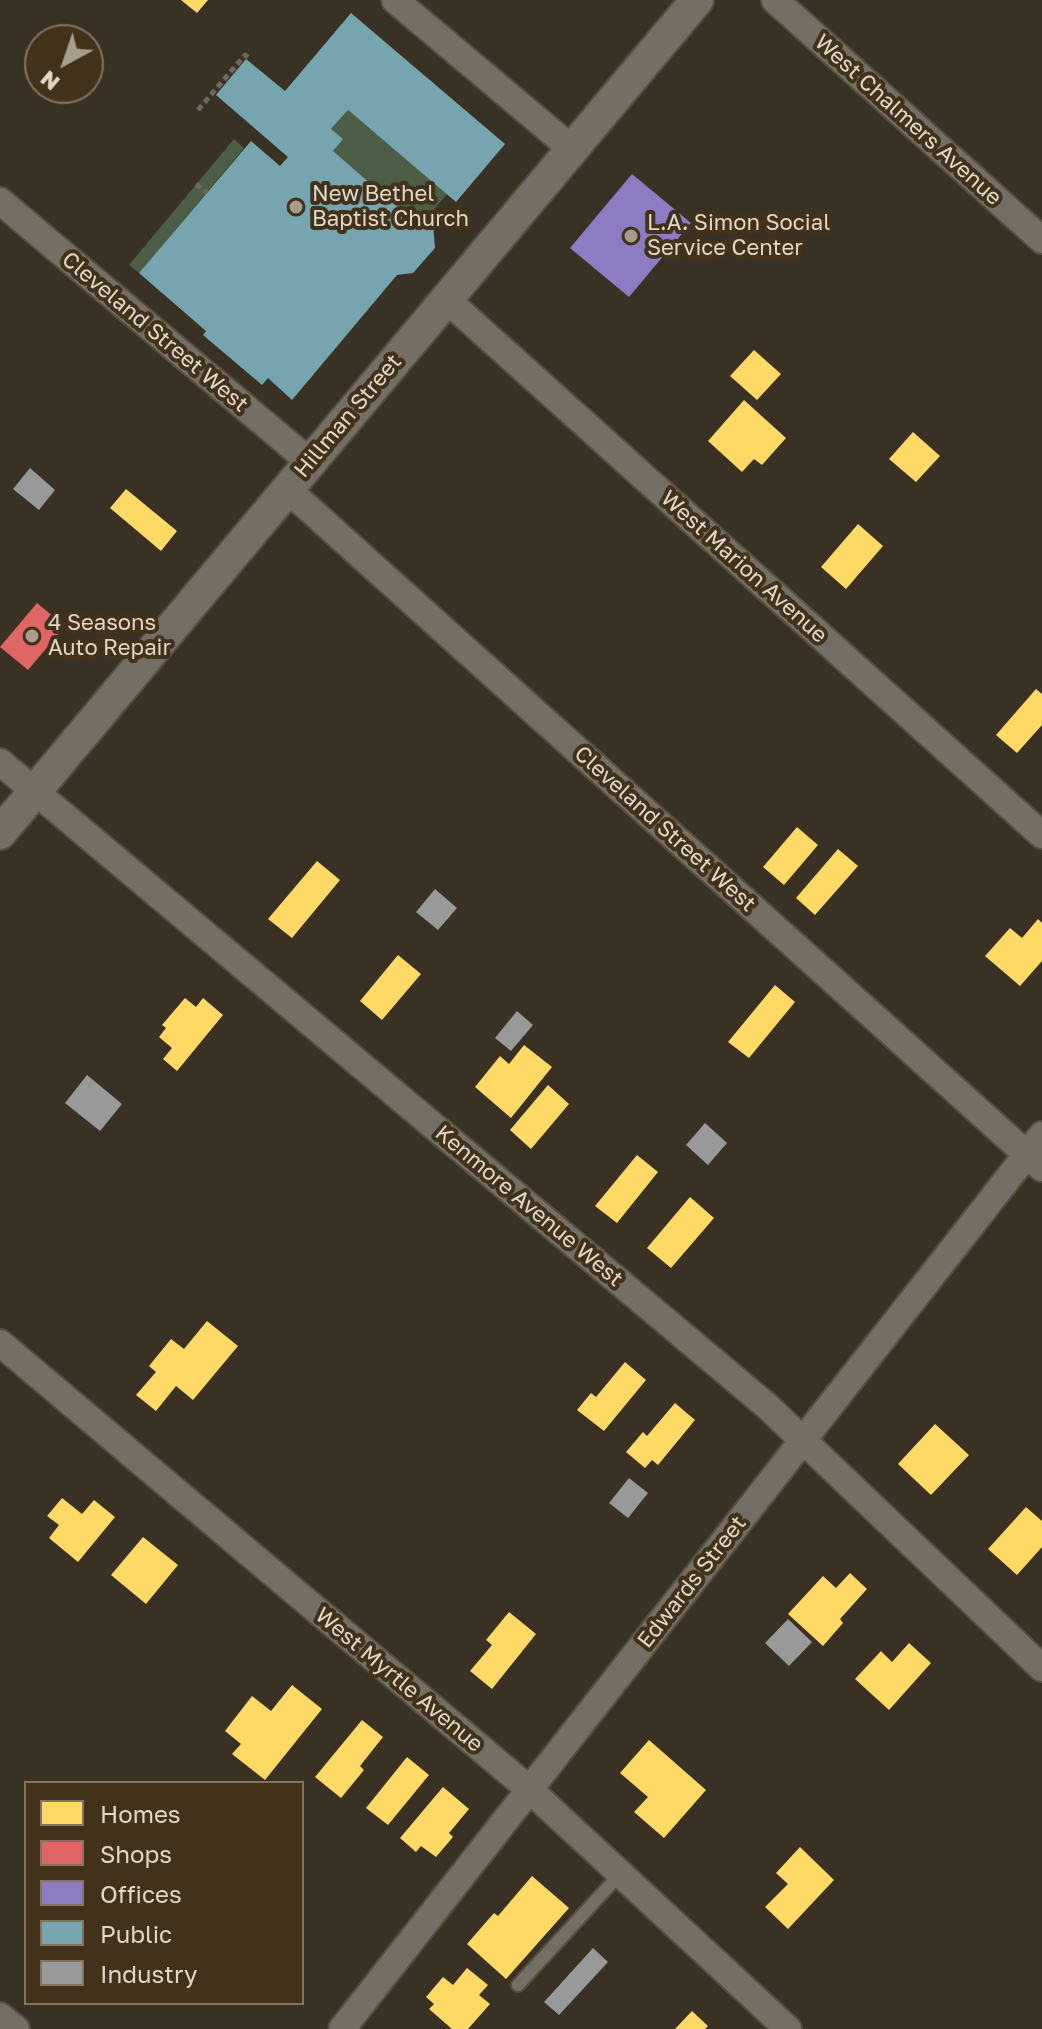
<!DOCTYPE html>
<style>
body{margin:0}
#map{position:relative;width:1042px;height:2029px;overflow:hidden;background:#393124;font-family:"Golos Text",sans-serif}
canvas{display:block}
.legend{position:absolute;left:24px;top:1781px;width:280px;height:224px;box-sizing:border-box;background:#42321b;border:2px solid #827461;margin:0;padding:10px 14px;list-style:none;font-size:24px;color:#e1d7c9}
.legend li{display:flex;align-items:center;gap:16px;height:40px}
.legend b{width:40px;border:2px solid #827461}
.north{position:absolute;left:24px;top:24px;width:80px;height:80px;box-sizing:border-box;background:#42321b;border:2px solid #827461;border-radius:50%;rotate:220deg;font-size:22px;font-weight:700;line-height:32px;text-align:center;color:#e1d7c9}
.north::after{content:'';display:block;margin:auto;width:28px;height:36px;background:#a69d8f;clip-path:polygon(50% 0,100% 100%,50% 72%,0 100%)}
</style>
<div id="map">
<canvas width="1042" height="2029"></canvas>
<ul class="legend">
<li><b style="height:22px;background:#ffd966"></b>Homes</li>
<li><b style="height:22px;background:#e06666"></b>Shops</li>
<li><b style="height:22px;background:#8e7cc3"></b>Offices</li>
<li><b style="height:22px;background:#76a5af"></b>Public</li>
<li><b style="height:22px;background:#999"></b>Industry</li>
</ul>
<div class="north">N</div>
</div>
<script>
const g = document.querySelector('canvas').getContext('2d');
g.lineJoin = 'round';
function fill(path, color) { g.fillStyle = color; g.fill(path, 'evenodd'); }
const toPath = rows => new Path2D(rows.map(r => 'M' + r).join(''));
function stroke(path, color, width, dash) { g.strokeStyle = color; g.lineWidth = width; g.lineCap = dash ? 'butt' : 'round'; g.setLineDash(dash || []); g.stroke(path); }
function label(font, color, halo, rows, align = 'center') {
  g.font = font + ' "Golos Text",sans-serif'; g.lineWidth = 8; g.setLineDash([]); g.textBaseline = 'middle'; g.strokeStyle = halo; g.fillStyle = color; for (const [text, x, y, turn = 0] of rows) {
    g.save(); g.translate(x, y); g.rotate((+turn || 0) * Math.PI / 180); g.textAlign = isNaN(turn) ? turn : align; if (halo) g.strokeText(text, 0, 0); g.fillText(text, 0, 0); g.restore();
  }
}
const green = toPath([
 [348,110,447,194,432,212,407,215,333,151,331,129],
 [234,139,244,148,139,273,129,265]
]);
const homes = toPath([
 [181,0,208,0,197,13],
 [754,350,781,374,757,400,730,376],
 [744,400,786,438,762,465,754,459,742,472,708,441],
 [913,432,940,456,916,482,889,459],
 [126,489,177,531,161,551,110,508],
 [858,524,883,546,846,589,821,567],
 [1036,689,1042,694,1042,725,1017,753,996,735],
 [797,827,818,845,784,885,763,867],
 [838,849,858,866,815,915,796,898],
 [317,861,340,880,292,938,268,919],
 [1038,919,1042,923,1042,961,1020,986,985,956,1010,928,1022,938],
 [398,955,421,974,382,1020,360,1001],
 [775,985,795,1002,749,1058,728,1042],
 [185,998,196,1007,203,998,223,1015,177,1071,163,1059,172,1048,159,1037,166,1028,162,1025],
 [524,1045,552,1067,511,1118,475,1087,500,1056,509,1064],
 [548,1085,569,1104,531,1149,510,1130],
 [637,1155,658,1172,617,1223,595,1206],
 [690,1197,714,1218,671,1268,647,1248],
 [207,1321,238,1346,193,1400,176,1386,156,1411,136,1395,156,1372,149,1366,171,1339,184,1349],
 [625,1362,646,1380,604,1431,577,1410,591,1393,596,1397],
 [675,1403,695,1420,658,1465,652,1460,645,1468,626,1452,643,1432,647,1436],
 [935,1424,969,1455,931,1495,898,1464],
 [62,1498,82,1514,94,1500,115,1517,78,1562,49,1538,59,1525,47,1516],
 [1026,1507,1042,1521,1042,1547,1017,1575,988,1549],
 [143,1537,178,1565,146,1604,111,1575],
 [850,1573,867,1589,840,1619,843,1623,823,1646,788,1614,823,1576,836,1588],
 [509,1612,536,1634,492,1689,470,1671,492,1645,486,1640],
 [909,1643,931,1663,889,1710,855,1679,881,1651,892,1662],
 [292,1685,322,1709,265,1780,232,1754,241,1744,225,1731,252,1696,271,1711],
 [362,1720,383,1737,360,1766,364,1770,341,1798,315,1777],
 [649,1740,706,1790,664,1838,634,1812,648,1797,620,1773],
 [407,1757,429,1775,388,1825,366,1808],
 [443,1787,469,1809,449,1833,453,1837,436,1857,421,1846,416,1852,400,1838],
 [800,1847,834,1880,788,1929,765,1907,788,1884,776,1873],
 [532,1876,569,1908,506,1979,467,1944,494,1913,498,1916],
 [467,1968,488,1985,479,1995,490,2004,468,2029,452,2029,429,2009,434,2004,426,1997,443,1977,453,1985],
 [692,2011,708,2026,705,2029,675,2029]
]);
const shops = toPath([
 [37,603,65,626,28,670,0,647]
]);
const offices = toPath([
 [632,174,691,223,629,297,570,248]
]);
const public = toPath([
 [351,13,505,144,456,202,348,110,331,129,343,139,333,151,407,215,432,212,435,248,413,273,397,275,292,400,268,378,262,385,203,335,206,331,139,273,251,141,280,166,288,157,216,95,246,59,285,91]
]);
const industry = toPath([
 [30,468,55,490,39,510,13,489],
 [435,889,457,908,438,930,416,912],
 [517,1011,533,1025,511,1051,495,1038],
 [87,1075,122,1104,100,1131,65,1103],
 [705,1123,727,1143,708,1165,686,1145],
 [629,1478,648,1493,628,1518,609,1503],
 [788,1619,812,1642,789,1666,765,1643],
 [593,1948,608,1962,559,2015,544,2002]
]);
const path = toPath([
 [198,110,245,55,248,57],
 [196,184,207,193]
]);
const service = toPath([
 [518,1985,620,1874]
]);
const minor = toPath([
 [395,0,572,149],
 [775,0,1042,240],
 [0,201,310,462],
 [446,299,1042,835],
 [287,489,1042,1168],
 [0,762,767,1406,1042,1668],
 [0,1343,530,1790,788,2029],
 [0,2016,16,2029],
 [342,2029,1042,1135]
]);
const tertiary = toPath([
 [0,833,697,0]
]);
const markers = [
 [296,207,8,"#a69d8f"],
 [631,236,8,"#a69d8f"],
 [32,636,8,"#a69d8f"]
];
const streetNames = [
 ["West Chalmers Avenue",908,120,42],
 ["Cleveland Street West",155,332,40],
 ["Hillman Street",348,416,-50],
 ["West Marion Avenue",744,567,42],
 ["Cleveland Street West",665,829,42],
 ["Kenmore Avenue West",529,1206,40],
 ["Edwards Street",692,1582,-52],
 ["West Myrtle Avenue",399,1680,40]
];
const poiNames = [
 ["New Bethel",312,194],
 ["Baptist Church",312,219],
 ["L.A. Simon Social",647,223],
 ["Service Center",647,248],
 ["4 Seasons",48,623],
 ["Auto Repair",48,648]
];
fill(green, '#4c5f46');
fill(homes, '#ffd966');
fill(shops, '#e06666');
fill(offices, '#8e7cc3');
fill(public, '#76a5af');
fill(industry, '#999');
stroke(service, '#554e42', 16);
stroke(minor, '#554e42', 30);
stroke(tertiary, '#554e42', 36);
stroke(path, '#6f6860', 5, [6, 4]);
stroke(service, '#746e65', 12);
stroke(minor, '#746e65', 26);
stroke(tertiary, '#746e65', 32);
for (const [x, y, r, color] of markers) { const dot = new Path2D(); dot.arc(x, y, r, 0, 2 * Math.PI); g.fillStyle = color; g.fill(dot); stroke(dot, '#42321b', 3); }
label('22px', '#e1d7c9', '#42321b', streetNames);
label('22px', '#e1d7c9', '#42321b', poiNames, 'left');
</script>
